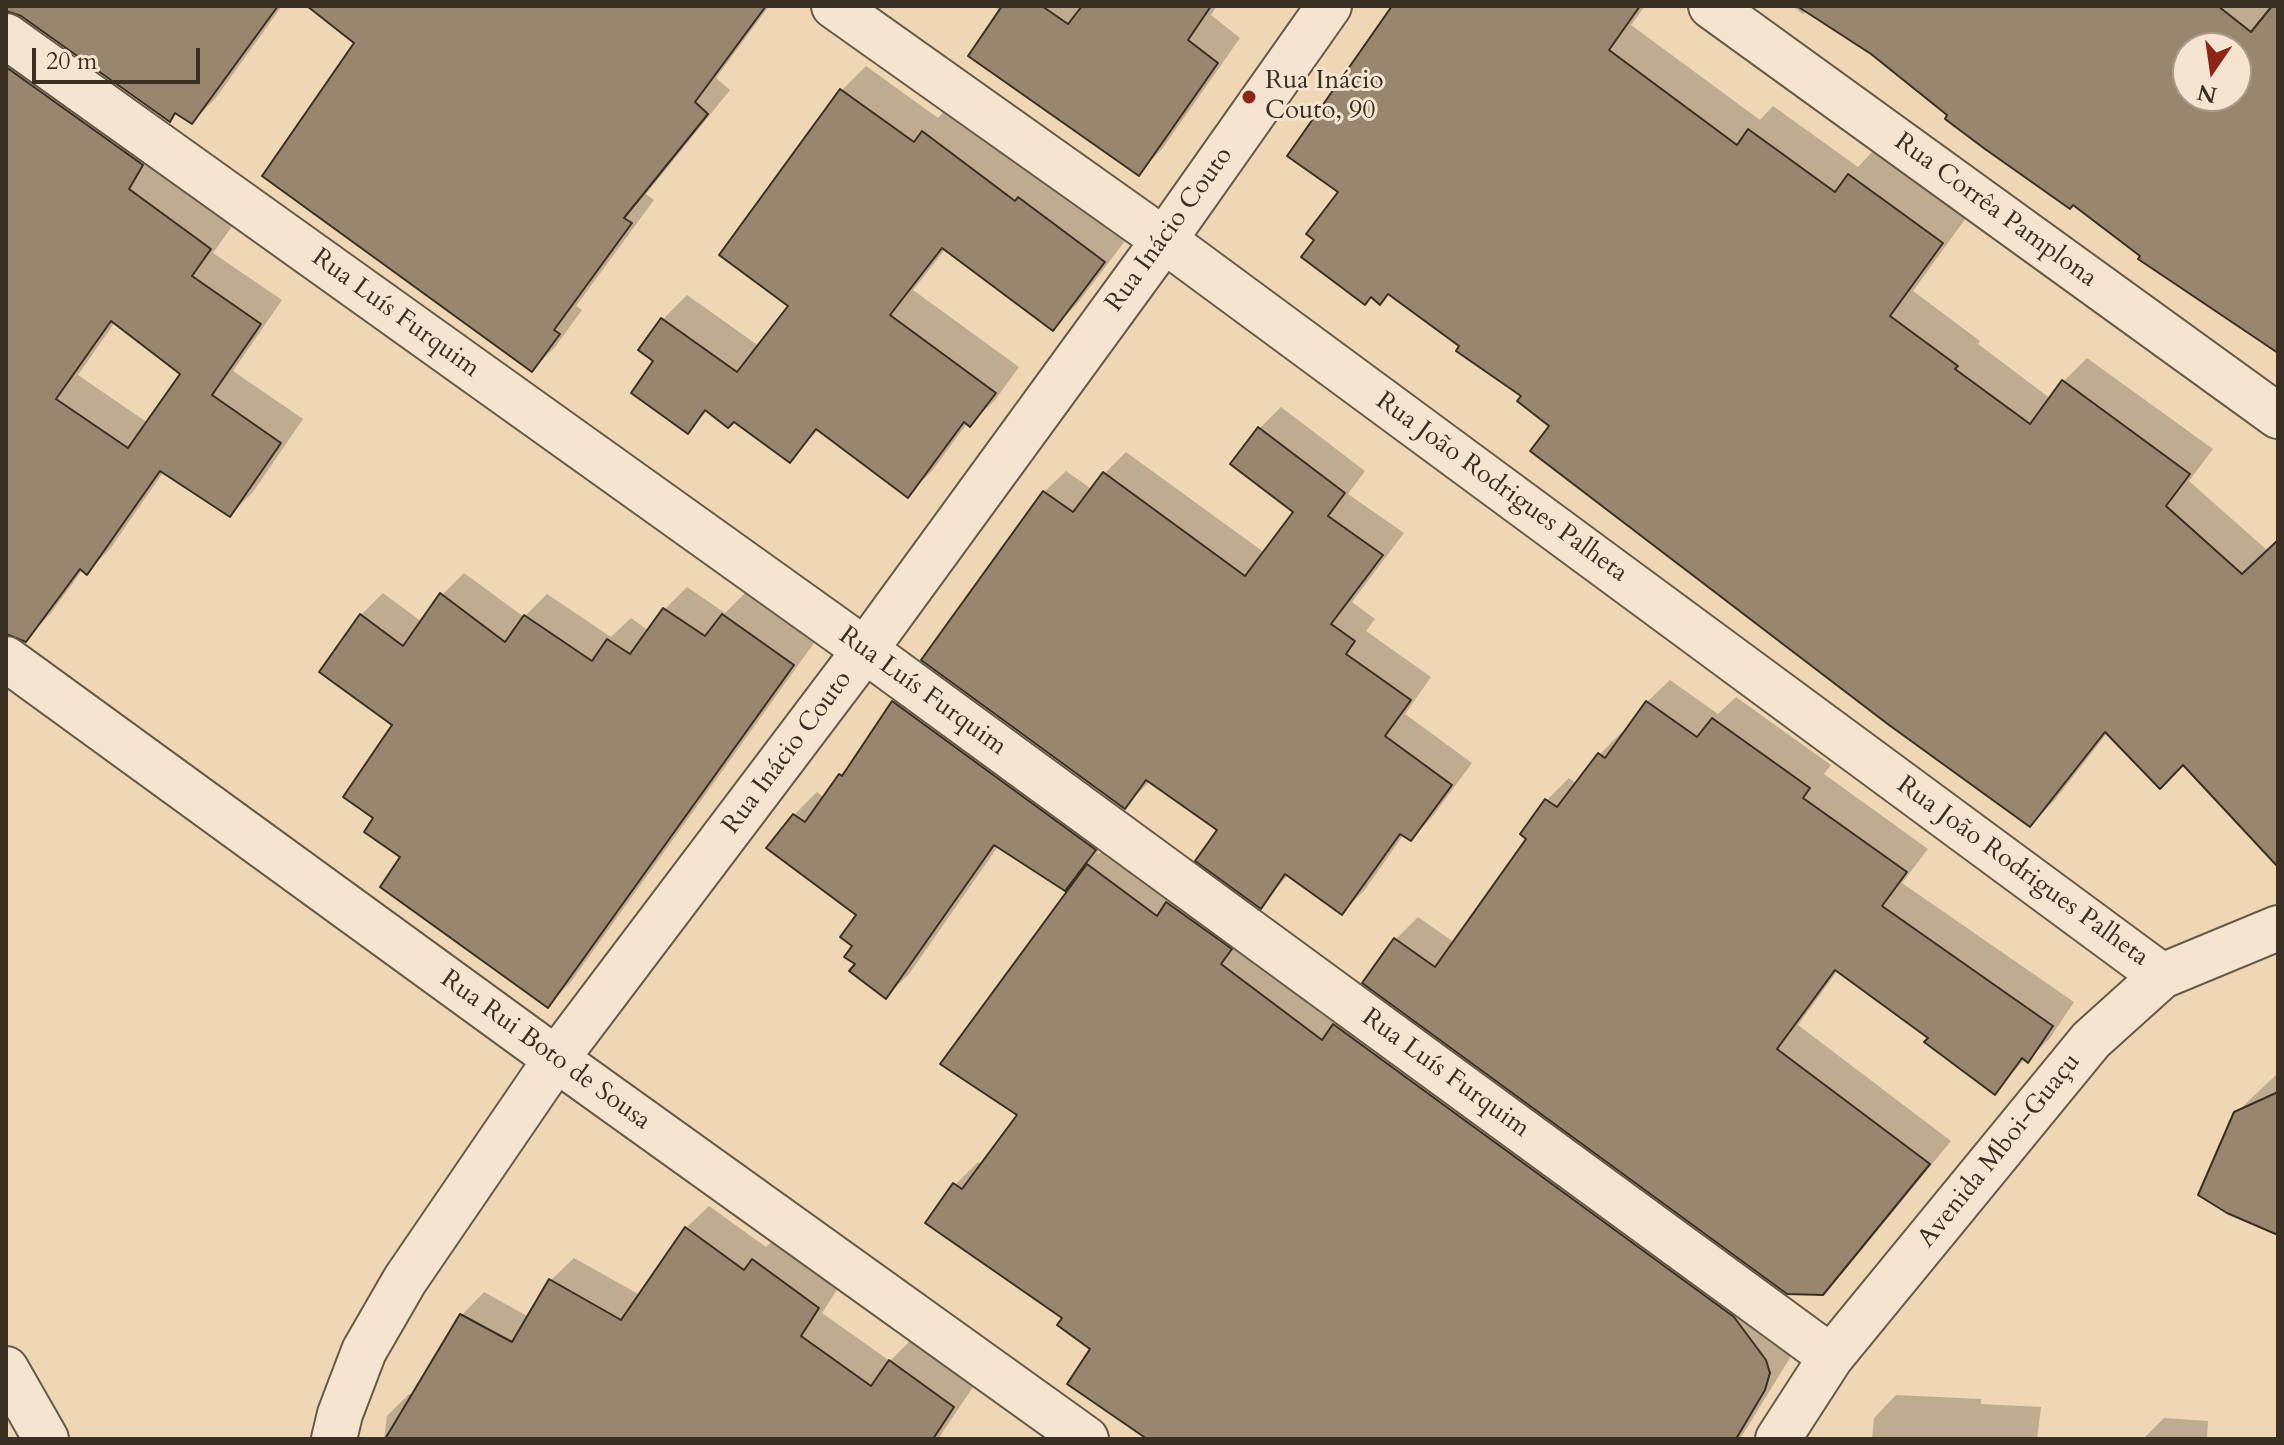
<!DOCTYPE html>
<meta charset="utf-8">
<style>
body{margin:0}
#map{position:relative;width:2284px;height:1445px;overflow:hidden;background:#efd6b5;font-family:Cardo,serif}
canvas{display:block}
.frame{position:absolute;inset:0;border:8px solid #3a2f23;pointer-events:none}
.north{position:absolute;left:2172px;top:32px;width:80px;height:80px;box-sizing:border-box;background:#f5e4cf;border:2px solid #aa9c8a;border-radius:50%;rotate:193deg;font-size:22px;font-weight:700;line-height:32px;text-align:center;color:#3a2f23}
.north::after{content:'';display:block;margin:auto;width:28px;height:36px;background:#8f2418;clip-path:polygon(50% 0,100% 100%,50% 72%,0 100%)}
.scale{position:absolute;left:32px;top:48px;width:168px;height:36px;box-sizing:border-box;border:4px solid #3a2f23;border-top:0;padding-left:10px;font-size:24px;line-height:28px;white-space:nowrap;color:#3a2f23;-webkit-text-stroke:6px #f5e4cf;paint-order:stroke}
</style>
<div id="map">
<canvas width="2284" height="1445"></canvas>
<div class="frame"></div>
<div class="north">N</div>
<div class="scale">20 m</div>
</div>
<script>
const g = document.querySelector('canvas').getContext('2d');
g.lineJoin = 'round';
function fill(path, color) { g.fillStyle = color; g.fill(path, 'evenodd'); }
const toPath = rows => new Path2D(rows.map(r => 'M' + r).join(''));
function stroke(path, color, width, dash) { g.strokeStyle = color; g.lineWidth = width; g.lineCap = dash ? 'butt' : 'round'; g.setLineDash(dash || []); g.stroke(path); }
function label(font, color, halo, rows, align = 'center') {
  g.font = font + ' Cardo,serif'; g.lineWidth = 6; g.setLineDash([]); g.textBaseline = 'middle'; g.strokeStyle = halo; g.fillStyle = color; for (const [text, x, y, turn = 0] of rows) {
    g.save(); g.translate(x, y); g.rotate((+turn || 0) * Math.PI / 180); g.textAlign = isNaN(turn) ? turn : align; if (halo) g.strokeText(text, 0, 0); g.fillText(text, 0, 0); g.restore();
  }
}
const shadow = toPath([
 [6,6,282,6,215,99,192,122,177,112,169,120,21,14,6,9],
 [310,6,769,6,716,78,730,90,646,194,654,200,576,306,582,310,555,347,532,370,357,42],
 [993,6,1217,6,1211,15,1240,38,1162,149,1138,173,1002,12],
 [1395,6,1645,6,1631,25,1760,120,1773,106,1858,167,1873,151,1966,218,1913,291,1980,341,1978,344,2051,399,2063,382,2087,358,2213,449,2189,481,2268,551,2278,541,2278,798,2108,732,2054,801,2030,825,1552,425,1524,396,1462,345,1316,240,1341,192],
 [1792,6,2278,6,2278,346,2143,256,1950,115,1872,52,1807,10,1803,14],
 [2188,48,2236,48,2236,96,2188,96],
 [6,23,233,225,213,253,282,300,233,371,303,419,253,492,230,515,164,471,110,549,87,572,83,569,51,613,29,636,6,619],
 [115,322,183,373,148,423,78,375],
 [866,66,938,118,948,107,1128,237,1077,304,1053,328,946,248,913,290,1019,367,995,400,970,424,968,422,932,471,907,495,819,429,789,460,734,419,708,410,688,431,656,361,641,349,663,319,687,295,759,346,791,305,721,254,842,90],
 [1281,407,1365,471,1348,494,1404,533,1352,602,1375,619,1366,631,1431,677,1405,714,1472,763,1432,817,1411,839,1404,834,1364,891,1342,912,1289,874,1261,906,1219,829,1150,781,1125,807,1044,492,1066,471,1093,490,1105,473,1126,452,1265,553,1296,512,1232,464,1260,428],
 [464,573,524,617,547,594,611,637,631,618,649,631,665,609,687,587,725,613,745,593,814,643,570,983,548,1005,403,856,376,817,395,724,361,615,383,593,422,622,442,595],
 [916,679,1117,826,1097,853,1099,854,1112,842,1793,1353,1740,1439,1150,1439,1092,1348,955,1185,978,1162,983,1165,1019,1115,1079,879,1077,877,1065,889,999,845,909,974,886,997,858,964,855,946,859,914,794,815,817,792,824,798,840,775,854,761,894,702],
 [1670,680,1718,714,1736,697,1831,765,1824,774,1928,849,1902,883,2074,1002,2050,1038,2028,1060,2026,1058,1995,1092,1931,1037,1838,970,1798,1025,1951,1141,1845,1270,1822,1293,1396,939,1418,917,1455,943,1529,839,1547,800,1569,778,1577,784,1599,755,1622,732,1624,734,1647,702],
 [2278,1073,2278,1232,2236,1113],
 [709,1206,766,1247,776,1238,840,1285,822,1313,890,1361,913,1338,975,1384,938,1439,384,1439,387,1416,409,1394,413,1396,462,1315,484,1292,529,1317,551,1280,574,1258,640,1295,686,1228],
 [1896,1395,1981,1399,1981,1404,2041,1407,2037,1439,1872,1439,1874,1418],
 [2164,1418,2208,1421,2207,1439,2143,1439]
]);
const building = toPath([
 [6,6,278,6,192,124,175,113,170,122,21,16,6,11,6,6],
 [307,6,766,6,695,102,708,114,624,218,632,223,554,330,560,334,532,372,262,176,354,43,307,6],
 [1002,6,1042,6,1068,24,1082,6,1211,6,1188,40,1218,63,1139,176,968,56,1002,6],
 [1392,6,1640,6,1609,50,1737,145,1748,129,1835,192,1848,174,1943,243,1890,316,1958,366,1955,369,2030,424,2062,380,2190,474,2166,506,2242,574,2278,540,2278,867,2183,765,2160,789,2105,732,2030,827,1889,725,1530,451,1549,426,1517,401,1521,396,1456,351,1459,346,1388,294,1380,305,1371,297,1365,305,1301,257,1314,240,1306,234,1338,192,1287,156,1392,6],
 [1797,6,2218,6,2251,32,2272,6,2278,6,2278,353,2138,259,2140,256,2073,205,2070,209,1985,149,1945,119,1947,115,1871,54,1797,6],
 [2188,48,2236,48,2236,96,2188,96,2188,48],
 [6,67,143,165,129,189,211,249,192,276,261,324,212,395,281,443,230,517,160,471,87,575,80,569,26,642,6,634,6,67],
 [111,321,180,374,128,448,56,399,111,321],
 [840,89,914,142,922,131,1015,201,1018,197,1105,262,1053,331,942,248,890,315,996,393,970,427,964,422,908,498,816,429,790,463,734,422,728,428,705,410,688,434,631,393,653,361,638,350,661,318,737,372,788,306,719,255,840,89],
 [1258,427,1345,493,1328,516,1383,555,1331,624,1355,641,1346,654,1411,700,1385,736,1452,785,1411,841,1400,834,1342,915,1285,874,1261,909,1195,861,1217,830,1146,780,1125,809,921,660,1043,491,1073,512,1103,472,1245,576,1293,512,1230,464,1258,427],
 [440,593,505,642,524,615,592,661,607,639,630,654,663,608,705,636,722,614,794,665,548,1008,380,887,400,857,364,832,373,818,343,797,392,725,319,672,360,614,403,646,440,593],
 [892,701,1096,850,1065,891,994,845,886,999,849,971,855,964,844,957,852,946,840,937,856,915,766,848,793,814,805,822,839,774,842,776,892,701],
 [1646,701,1697,737,1712,718,1810,788,1803,798,1907,872,1882,906,2053,1026,2028,1063,2022,1058,1995,1095,1924,1042,1928,1038,1835,970,1777,1049,1930,1164,1823,1295,1787,1294,1362,983,1394,938,1435,967,1526,839,1520,834,1545,799,1557,807,1598,753,1605,758,1646,701],
 [1087,864,1157,916,1166,902,1232,949,1221,964,1322,1040,1333,1024,1734,1317,1766,1360,1770,1373,1765,1390,1736,1439,1147,1439,1067,1384,1090,1349,1057,1325,1062,1318,925,1223,953,1183,962,1189,1017,1115,940,1064,1087,864],
 [2278,1092,2278,1235,2227,1213,2198,1195,2234,1112,2278,1092],
 [685,1227,744,1270,752,1259,819,1308,801,1336,871,1386,889,1360,954,1407,933,1439,385,1439,460,1314,512,1342,549,1279,621,1320,685,1227]
]);
const minor = toPath([
 [834,6,1164,240,2162,976],
 [1711,6,2278,416],
 [6,36,865,650,1831,1357],
 [6,659,556,1059,1086,1439],
 [6,1369,46,1439],
 [334,1439,340,1414,364,1351,405,1280,556,1059,865,650,1164,240,1329,6],
 [1778,1439,1831,1357,2091,1040,2162,976,2278,928]
]);
const markers = [
 [1249,97,8,"#8f2418"]
];
const poiNames = [
 ["Rua Inácio",1265,82],
 ["Couto, 90",1265,112]
];
const streetNames = [
 ["Rua Corrêa Pamplona",1995,211,36],
 ["Rua Inácio Couto",1170,230,-54],
 ["Rua Luís Furquim",395,314,36],
 ["Rua João Rodrigues Palheta",1501,488,36],
 ["Rua Luís Furquim",922,692,36],
 ["Rua Inácio Couto",788,753,-53],
 ["Rua João Rodrigues Palheta",2022,872,36],
 ["Rua Rui Boto de Sousa",545,1051,36],
 ["Rua Luís Furquim",1445,1074,36],
 ["Avenida Mboi-Guaçu",2000,1151,-51]
];
fill(shadow, '#0003');
fill(building, '#98866f');
stroke(building, '#3a2f23', 2);
stroke(minor, '#675948', 48);
stroke(minor, '#f5e4cf', 44);
for (const [x, y, r, color] of markers) { const dot = new Path2D(); dot.arc(x, y, r, 0, 2 * Math.PI); g.fillStyle = color; g.fill(dot); stroke(dot, '#f5e4cf', 3); }
label('26px', '#3a2f23', '#f5e4cf', poiNames, 'left');
label('26px', '#3a2f23', '#f5e4cf', streetNames);
</script>
